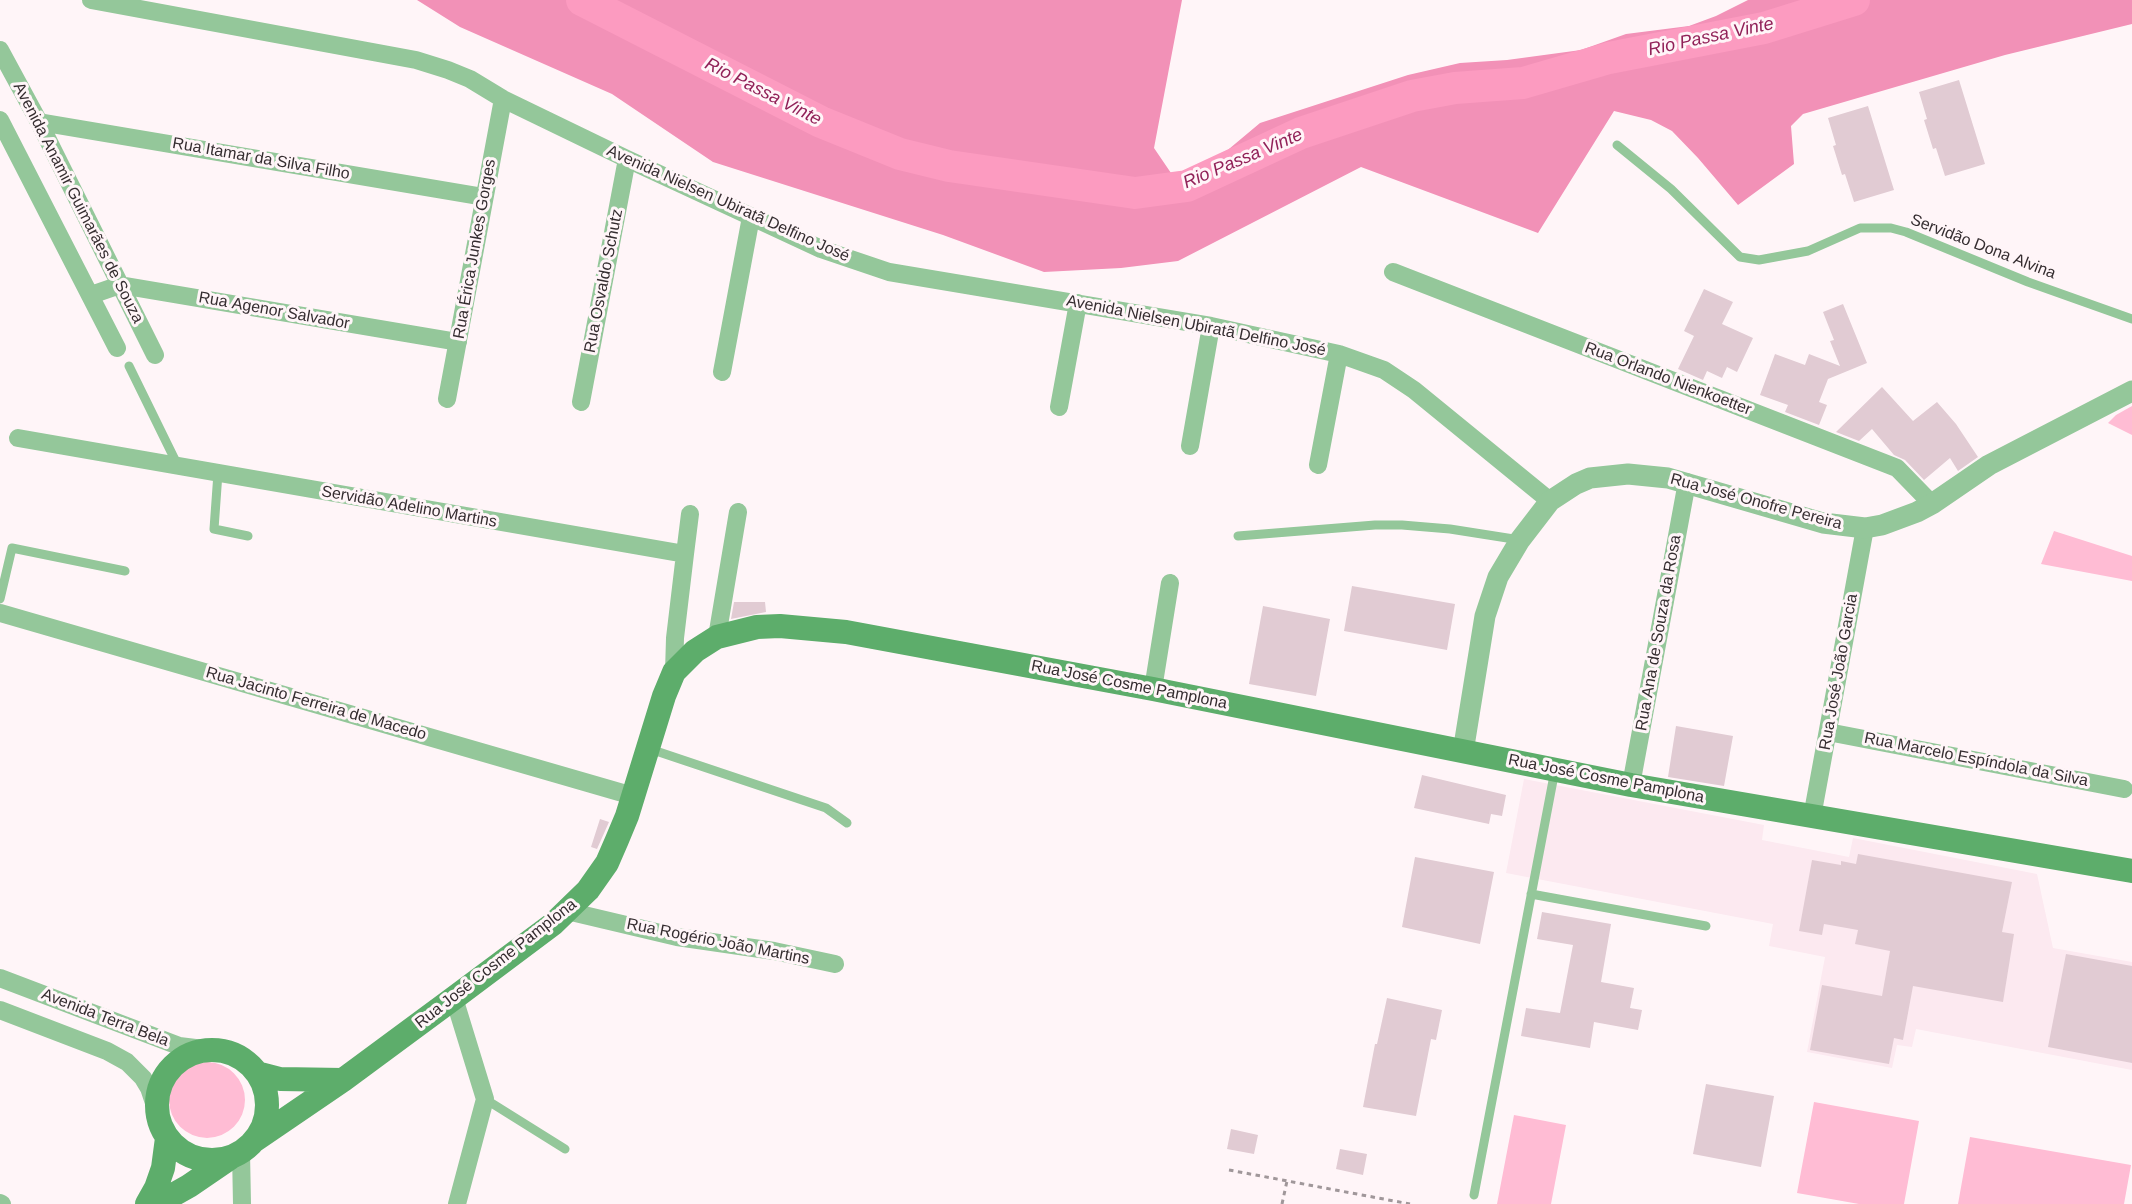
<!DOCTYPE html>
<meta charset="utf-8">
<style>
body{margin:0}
canvas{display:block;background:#fff5f8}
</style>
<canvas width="2132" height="1204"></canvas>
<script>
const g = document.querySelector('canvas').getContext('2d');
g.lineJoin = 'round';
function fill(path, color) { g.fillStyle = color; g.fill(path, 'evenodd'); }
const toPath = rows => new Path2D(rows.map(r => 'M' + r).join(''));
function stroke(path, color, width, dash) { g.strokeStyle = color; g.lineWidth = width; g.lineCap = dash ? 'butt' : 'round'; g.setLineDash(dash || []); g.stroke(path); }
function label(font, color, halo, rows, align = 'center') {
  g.font = font + ' Arial,sans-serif'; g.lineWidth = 6; g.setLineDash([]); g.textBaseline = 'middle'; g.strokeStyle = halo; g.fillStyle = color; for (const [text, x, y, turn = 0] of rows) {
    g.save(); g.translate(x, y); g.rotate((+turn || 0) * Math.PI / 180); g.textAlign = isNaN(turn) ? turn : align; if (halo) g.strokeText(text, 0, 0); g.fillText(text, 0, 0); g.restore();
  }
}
const built = toPath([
 [1524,779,1764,825,1762,840,1849,857,1853,838,2037,874,2053,948,2132,962,2132,1070,1916,1029,1912,1047,1897,1045,1892,1068,1807,1052,1825,957,1769,946,1773,924,1506,873]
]);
const green = toPath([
 [2132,406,2132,435,2108,423,2116,415],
 [2054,531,2132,556,2132,581,2041,564],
 '169 1100a38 38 0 1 1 76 0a38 38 0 1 1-76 0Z',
 [1814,1102,1919,1121,1904,1204,1859,1204,1797,1193],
 [1514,1115,1566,1125,1551,1204,1497,1204],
 [1970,1137,2131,1165,2124,1204,1958,1204]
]);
const forest = toPath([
 [417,0,1182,0,1154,148,1171,173,1195,173,1217,159,1260,123,1408,75,1460,63,1507,60,1581,50,1626,34,1689,26,1716,16,1748,0,2132,0,2132,24,2005,55,1803,114,1791,126,1794,164,1738,205,1698,158,1672,131,1651,120,1614,111,1538,233,1361,167,1178,261,1121,268,1044,272,943,235,713,162,612,94,460,27]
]);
const river = toPath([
 [582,0,821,122,900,154,949,166,1135,193,1187,186,1301,133,1412,96,1455,88,1523,83,1609,58,1764,28,1854,0]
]);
const building = toPath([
 [1959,80,1985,164,1945,176,1936,148,1933,149,1924,120,1927,119,1919,92],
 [1868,106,1894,190,1854,202,1845,174,1842,175,1833,146,1836,145,1828,118],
 [1704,289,1733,302,1722,324,1753,338,1737,372,1727,367,1722,378,1707,371,1703,380,1678,369,1694,336,1684,331],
 [1843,304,1867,363,1828,379,1819,402,1827,405,1819,425,1785,412,1788,405,1760,395,1775,354,1805,365,1809,354,1840,366,1830,341,1834,340,1823,312],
 [1882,387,1913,421,1937,402,1956,424,1978,457,1958,471,1950,458,1924,480,1905,460,1894,455,1872,429,1859,441,1836,432],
 [1352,586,1455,604,1447,650,1344,631],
 [734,602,765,602,766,612,731,619],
 [1263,606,1330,619,1316,696,1249,684],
 [1676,726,1733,736,1724,786,1668,777],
 [1422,775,1506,795,1502,816,1491,814,1489,824,1414,808],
 [600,819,609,822,597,849,591,847],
 [1858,854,2012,882,2002,932,2014,934,2003,1002,1913,986,1903,1040,1894,1038,1889,1064,1810,1050,1822,985,1882,996,1890,951,1855,944,1858,930,1824,924,1822,935,1799,931,1812,860,1841,865,1841,861,1856,864],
 [1415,857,1494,872,1480,944,1402,927],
 [1542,912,1611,924,1601,982,1634,988,1630,1008,1642,1010,1638,1030,1594,1022,1590,1048,1521,1036,1526,1008,1560,1013,1573,945,1537,939],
 [2066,954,2132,966,2132,1063,2048,1047],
 [1387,998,1442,1010,1436,1040,1431,1039,1416,1116,1363,1107,1375,1044,1377,1044],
 [1706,1084,1774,1096,1761,1167,1693,1154],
 [1231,1129,1258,1135,1254,1154,1227,1149],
 [1340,1149,1367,1154,1363,1175,1336,1169]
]);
const path = toPath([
 [1229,1170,1410,1204],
 [1282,1204,1287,1181]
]);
const service = toPath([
 [1617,145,1671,189,1740,257,1759,260,1808,251,1860,228,1891,228,1906,232,2028,282,2132,319],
 [129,366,178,466],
 [218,473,214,529,248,536],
 [1238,536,1375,525,1402,525,1450,529,1520,540],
 [0,599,12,548,125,571],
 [650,749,826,808,847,823],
 [1531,894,1706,926],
 [485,1099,565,1149],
 [1474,1195,1555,770]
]);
const minor = toPath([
 [91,0,416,60,448,70,470,79,503,99,627,159,821,249,889,272,1211,326,1339,354,1384,370,1414,390,1550,501],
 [0,50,39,122,155,355],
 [0,120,117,348],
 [39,122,484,197],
 [1393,272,1897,468,1932,504],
 [91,295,120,285,458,342],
 [722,372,751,217],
 [447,399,503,99],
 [581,402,627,159],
 [1059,407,1078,303],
 [18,438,685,554,675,638,674,672],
 [1190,446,1211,326],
 [1318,465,1339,354],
 [685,554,690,514],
 [0,613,633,796],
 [717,637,738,512],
 [1153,689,1170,583],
 [1828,732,2124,789],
 [1631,785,1687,482],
 [1812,817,1865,528],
 [567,911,677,937,774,951,835,964],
 [0,978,179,1046,212,1050],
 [454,998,485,1099,457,1204],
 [0,1010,107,1051,127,1062,143,1078,149,1088,158,1115],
 [241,1152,242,1204],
 [0,1203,2,1204]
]);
const tertiary = toPath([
 [1463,752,1485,616,1498,577,1520,540,1550,501,1576,484,1590,478,1628,474,1668,478,1823,523,1865,528,1882,525,1917,512,1932,504,1989,465,2132,391]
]);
const secondary = toPath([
 '157 1105a55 55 0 1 1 110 0a55 55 0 1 1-110 0Z',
 [257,1073,280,1079,343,1080],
 [255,1140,343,1080,454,998,553,924,588,890,607,863,617,840,627,816,664,696,674,672,695,651,717,637,757,627,780,626,846,632,1153,689,1631,785,2132,871],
 [147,1204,156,1188,163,1168,167,1138],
 [157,1204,189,1186,230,1158]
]);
const streetNames = [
 ["Rua Itamar da Silva Filho",261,159,10],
 ["Avenida Anamir Guimarães de Souza",78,203,63],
 ["Avenida Nielsen Ubiratã Delfino José",728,204,24],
 ["Servidão Dona Alvina",1983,247,21],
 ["Rua Érica Junkes Gorges",475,249,-80],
 ["Rua Osvaldo Schutz",604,281,-79],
 ["Rua Agenor Salvador",274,311,10],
 ["Avenida Nielsen Ubiratã Delfino José",1196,326,11],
 ["Rua Orlando Nienkoetter",1668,379,21],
 ["Rua José Onofre Pereira",1756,502,15],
 ["Servidão Adelino Martins",409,507,10],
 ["Rua Ana de Souza da Rosa",1659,633,-80],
 ["Rua José João Garcia",1839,672,-80],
 ["Rua José Cosme Pamplona",1129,685,11],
 ["Rua Jacinto Ferreira de Macedo",316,704,16],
 ["Rua Marcelo Espíndola da Silva",1976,760,11],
 ["Rua José Cosme Pamplona",1606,779,11],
 ["Rua Rogério João Martins",718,942,11],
 ["Rua José Cosme Pamplona",496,964,-38],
 ["Avenida Terra Bela",105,1018,21]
];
const waterNames = [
 ["Rio Passa Vinte",1711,37,-12],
 ["Rio Passa Vinte",763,92,27],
 ["Rio Passa Vinte",1243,159,-23]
];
fill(built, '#fce9f0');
fill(green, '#ffbcd4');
fill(forest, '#f291b7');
stroke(river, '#fc9bc0', 32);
fill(building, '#e1cbd3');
stroke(path, '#a0979a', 3, [4.5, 4.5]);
stroke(service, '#94c79a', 9);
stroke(minor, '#94c79a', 18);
stroke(tertiary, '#94c79a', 21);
stroke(secondary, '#5dad6b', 24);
label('16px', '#352d30', '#fff5f8', streetNames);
label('italic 18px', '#912158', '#fff5f8', waterNames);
</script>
